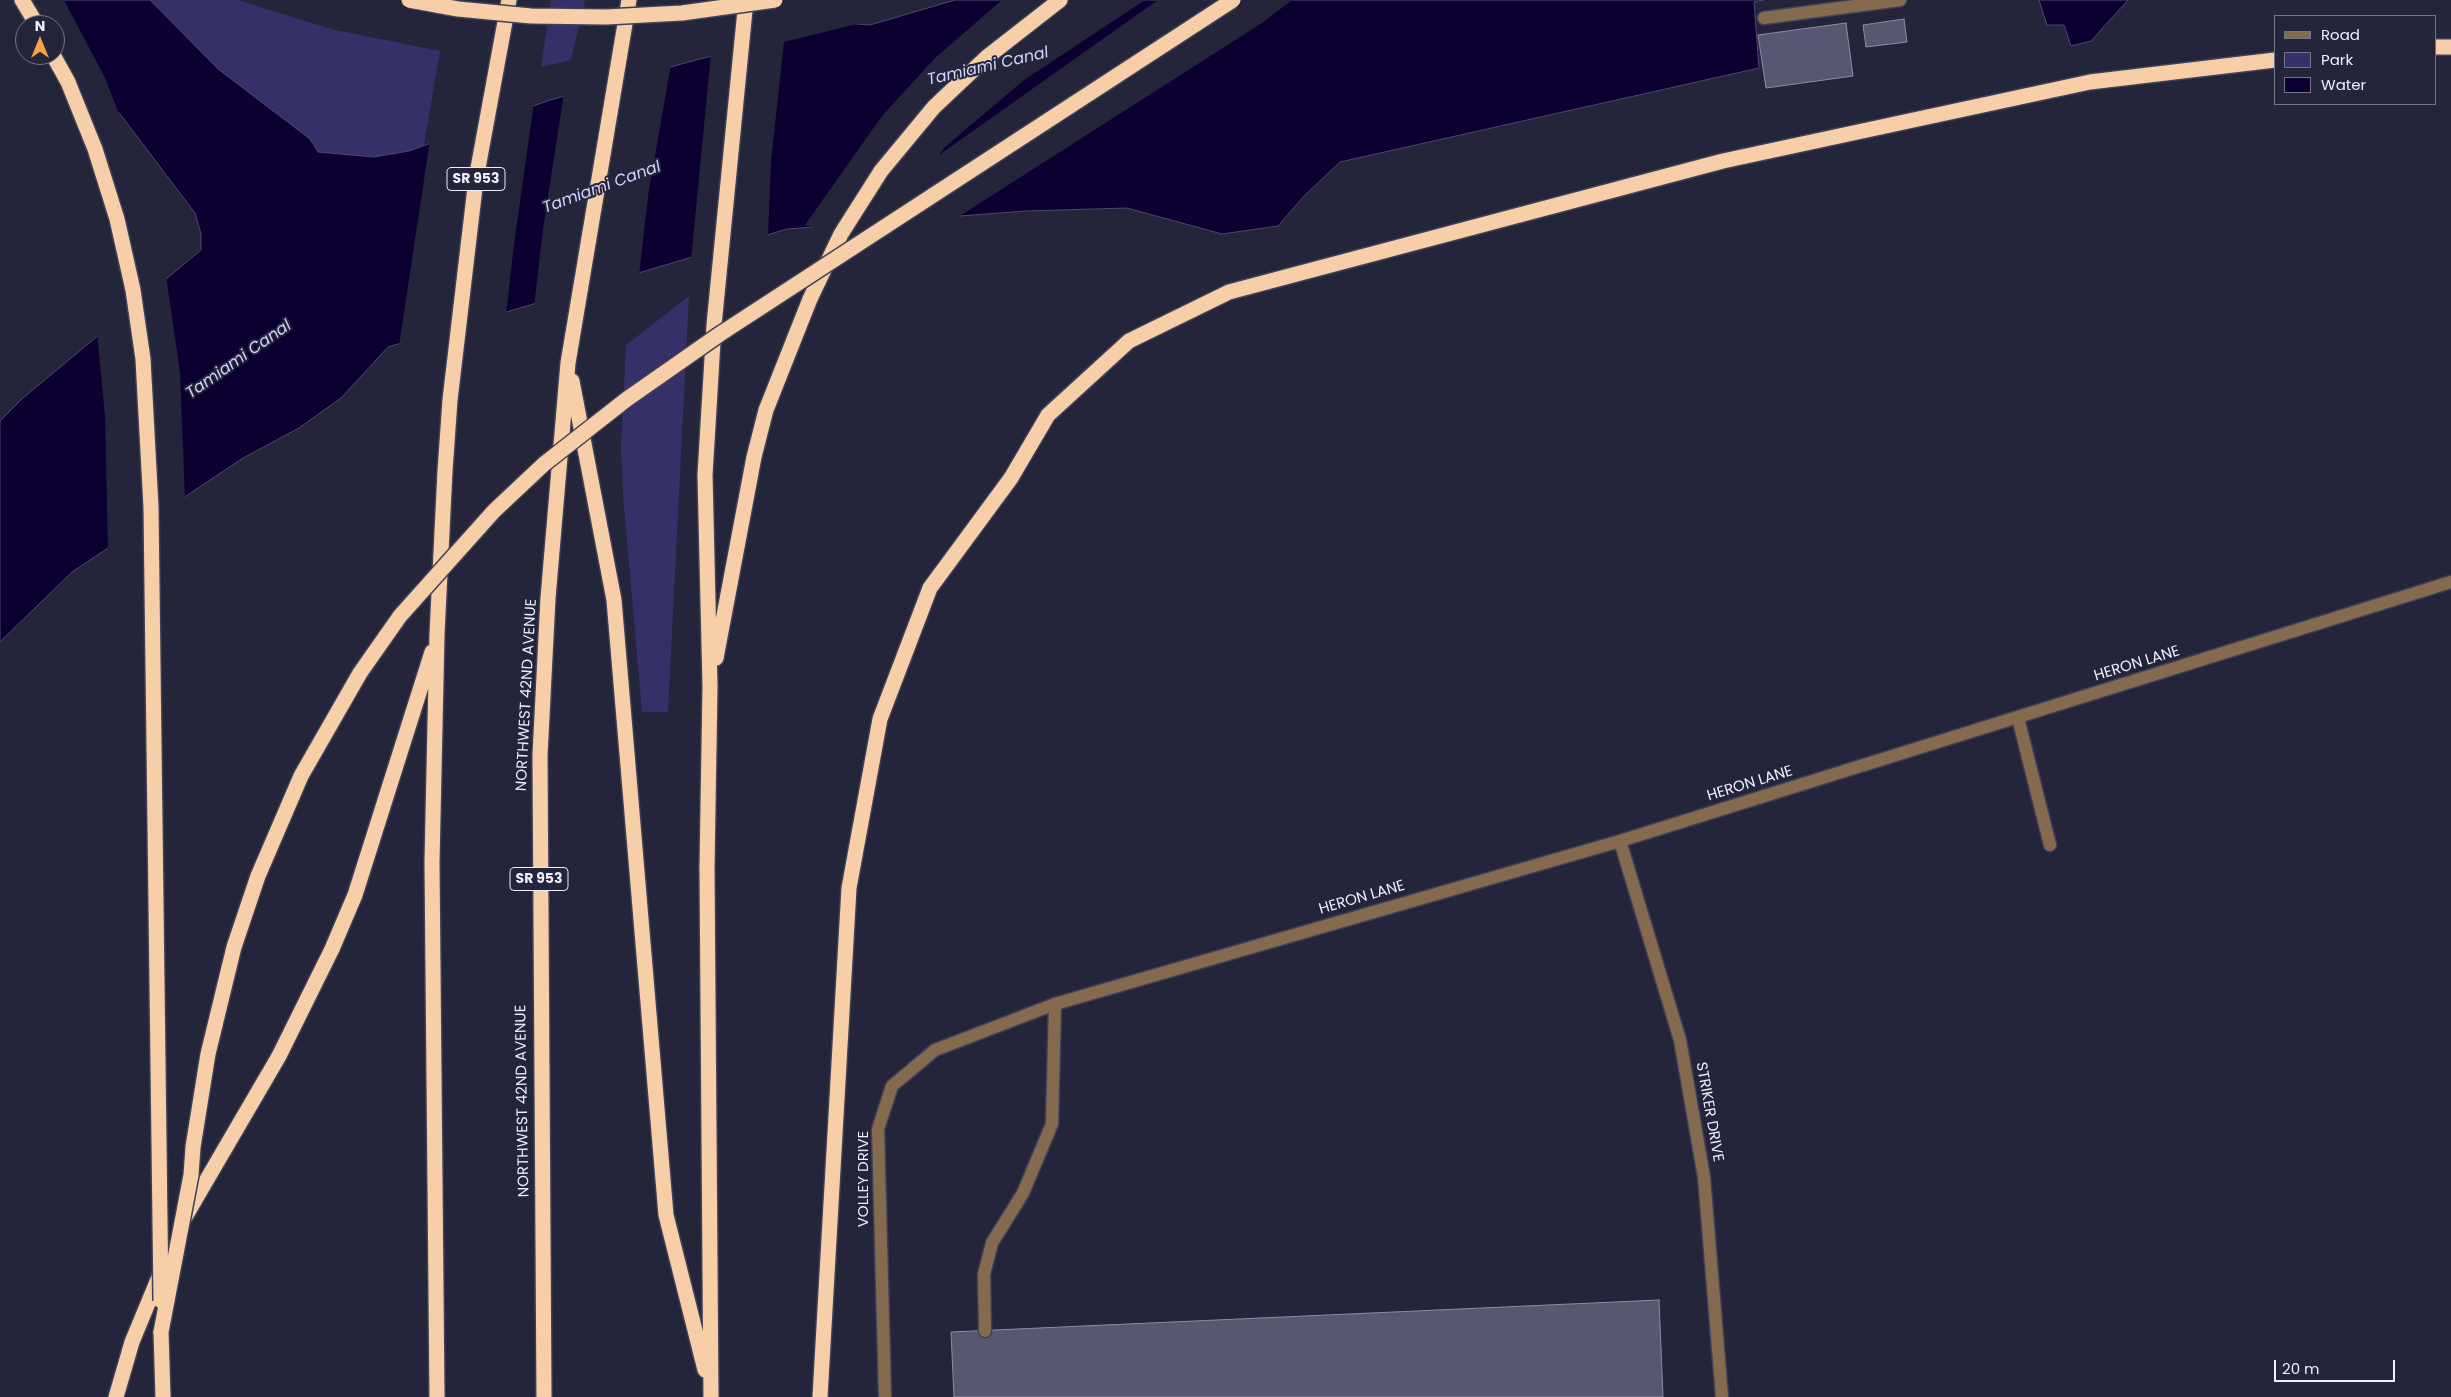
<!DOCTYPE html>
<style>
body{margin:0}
#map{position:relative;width:2451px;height:1397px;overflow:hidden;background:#24243b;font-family:Poppins,sans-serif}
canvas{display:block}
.legend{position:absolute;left:2274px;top:15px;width:162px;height:90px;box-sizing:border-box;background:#24243b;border:1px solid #747589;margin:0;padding:6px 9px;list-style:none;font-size:15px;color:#edeefe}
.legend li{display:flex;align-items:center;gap:10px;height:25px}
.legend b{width:25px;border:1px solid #747589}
.north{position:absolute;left:15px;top:15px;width:50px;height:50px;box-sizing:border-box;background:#24243b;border:1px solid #747589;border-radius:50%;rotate:0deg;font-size:14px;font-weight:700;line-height:20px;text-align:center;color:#edeefe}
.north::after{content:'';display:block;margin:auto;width:18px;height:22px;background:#f4a345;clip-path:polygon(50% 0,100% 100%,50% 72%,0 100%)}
.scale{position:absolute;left:2274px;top:1360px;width:121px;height:22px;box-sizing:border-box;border:2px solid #edeefe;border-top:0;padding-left:6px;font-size:15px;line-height:18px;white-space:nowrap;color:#edeefe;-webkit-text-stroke:4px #24243b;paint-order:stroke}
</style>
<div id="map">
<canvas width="2451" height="1397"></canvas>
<ul class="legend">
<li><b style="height:6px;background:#856a50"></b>Road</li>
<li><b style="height:14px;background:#353069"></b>Park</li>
<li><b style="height:14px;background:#0c0030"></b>Water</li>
</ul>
<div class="north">N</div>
<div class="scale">20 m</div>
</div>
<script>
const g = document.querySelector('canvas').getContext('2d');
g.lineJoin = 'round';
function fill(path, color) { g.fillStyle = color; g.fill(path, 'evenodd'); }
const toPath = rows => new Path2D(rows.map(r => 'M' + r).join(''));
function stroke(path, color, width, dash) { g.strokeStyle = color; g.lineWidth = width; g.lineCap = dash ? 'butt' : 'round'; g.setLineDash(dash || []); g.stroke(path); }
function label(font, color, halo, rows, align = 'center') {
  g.font = font + ' Poppins,sans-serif'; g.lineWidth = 4; g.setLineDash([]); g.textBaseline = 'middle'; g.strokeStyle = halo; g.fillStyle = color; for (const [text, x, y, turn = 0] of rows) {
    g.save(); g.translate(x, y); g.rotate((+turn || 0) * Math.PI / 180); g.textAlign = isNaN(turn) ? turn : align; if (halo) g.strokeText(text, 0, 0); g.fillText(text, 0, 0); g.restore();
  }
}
const green = toPath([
 [150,0,238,0,331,29,440,51,424,145,409,151,374,157,318,152,310,139,218,69],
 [551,0,585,0,571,60,541,67],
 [689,296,668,712,642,712,623,495,621,447,626,345]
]);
const water = toPath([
 [0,0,150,0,218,69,310,139,318,152,374,157,409,151,550,100,696,60,845,23,870,25,955,0,1764,0,1754,2,1759,68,1340,162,1304,196,1278,226,1222,234,1127,208,1026,211,787,229,388,347,341,398,299,428,243,458,72,572,0,642,0,421,23,398,201,250,201,234,195,213,120,114,47,55,55,55,55,25,25,25,0,0],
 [2039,0,2128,0,2091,41,2071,46,2064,25,2047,25,2039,0]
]);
const pier = toPath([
 [0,0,64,0,105,78,121,119,45,56,55,55,55,25,25,25,23,39,0,21],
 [1002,0,1145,0,1024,80,945,147,939,155,1158,0,1292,0,1262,23,955,219,820,229,805,225,882,116,935,58],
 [845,21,865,22,784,42,771,161,768,237,691,260,711,53],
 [671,64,648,196,639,276,534,307,543,229,564,93],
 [534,103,514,244,506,315,399,346,430,140],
 [166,276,180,372,185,499,108,551,105,416,97,333]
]);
const building = toPath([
 [1904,19,1907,42,1866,47,1863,25,1904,19],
 [1846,23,1853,76,1766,88,1758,35,1846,23],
 [1659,1300,1663,1397,954,1397,951,1332,1659,1300]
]);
const lane = toPath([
 [1764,18,1900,0],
 [2018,718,2050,845],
 [985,1331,984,1274,992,1243,1023,1193,1052,1124,1055,1004]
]);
const street = toPath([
 [1620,841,1680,1040,1704,1177,1722,1397],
 [885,1397,878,1129,892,1086,935,1050,1055,1004,1620,841,2451,582]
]);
const highway = toPath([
 [22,0,37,25],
 [2435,47,2451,47],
 [572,381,614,600,666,1215,705,1370],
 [716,658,754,457,766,410,810,299,841,234,881,171,934,107,987,57,1060,0],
 [185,1217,279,1056,332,949,355,895,432,652],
 [161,1332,163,1397],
 [116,1397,132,1342,161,1272],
 [437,1397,432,862,437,634,445,471,450,400,476,179,509,0],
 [544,1397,540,755,548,598,568,363,629,0],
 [711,1397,707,868,710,686,705,475,714,325,746,0],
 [820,1397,849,888,880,719,930,588,1011,478,1048,415,1129,341,1229,292,1723,161,2090,82,2275,60]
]);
const highwayBridge = toPath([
 [409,0,458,9,531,16,606,17,682,13,775,0],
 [53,55,68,82,95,149,117,219,133,290,143,359,151,507,161,1301],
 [161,1332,191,1175,193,1147,208,1054,234,947,258,876,301,776,360,673,400,616,494,511,544,464,627,399,720,334,1233,0]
]);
const shields = [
 [476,179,58],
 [539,879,58]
];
const shieldNames = [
 ["SR 953",476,179],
 ["SR 953",539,879]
];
const streetNames = [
 ["HERON LANE",2137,664,-17],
 ["NORTHWEST 42ND AVENUE",527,695,-87],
 ["HERON LANE",1750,784,-17],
 ["HERON LANE",1362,898,-16],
 ["NORTHWEST 42ND AVENUE",523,1101,-91],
 ["STRIKER DRIVE",1709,1112,80],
 ["VOLLEY DRIVE",864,1179,-90]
];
const waterNames = [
 ["Tamiami Canal",988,67,-13],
 ["Tamiami Canal",602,188,-20],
 ["Tamiami Canal",239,360,-35]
];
fill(green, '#353069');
fill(water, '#0c0030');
stroke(water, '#50476e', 1);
fill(pier, '#24243b');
fill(building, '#575772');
stroke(building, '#8b8ca9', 1);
stroke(lane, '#404056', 15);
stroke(street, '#404056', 15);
stroke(highway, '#404056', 18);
stroke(lane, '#856a50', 12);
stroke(street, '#856a50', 12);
stroke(highway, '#f6cea7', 15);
stroke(highwayBridge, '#404056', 18, []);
stroke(highwayBridge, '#f6cea7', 15);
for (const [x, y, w] of shields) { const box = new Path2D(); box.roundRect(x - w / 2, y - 11.5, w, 23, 4); g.fillStyle = '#24243b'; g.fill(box); stroke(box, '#edeefe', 1); }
label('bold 14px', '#edeefe', null, shieldNames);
label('15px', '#edeefe', '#24243b', streetNames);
label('italic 16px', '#d2d3fd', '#24243b', waterNames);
</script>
